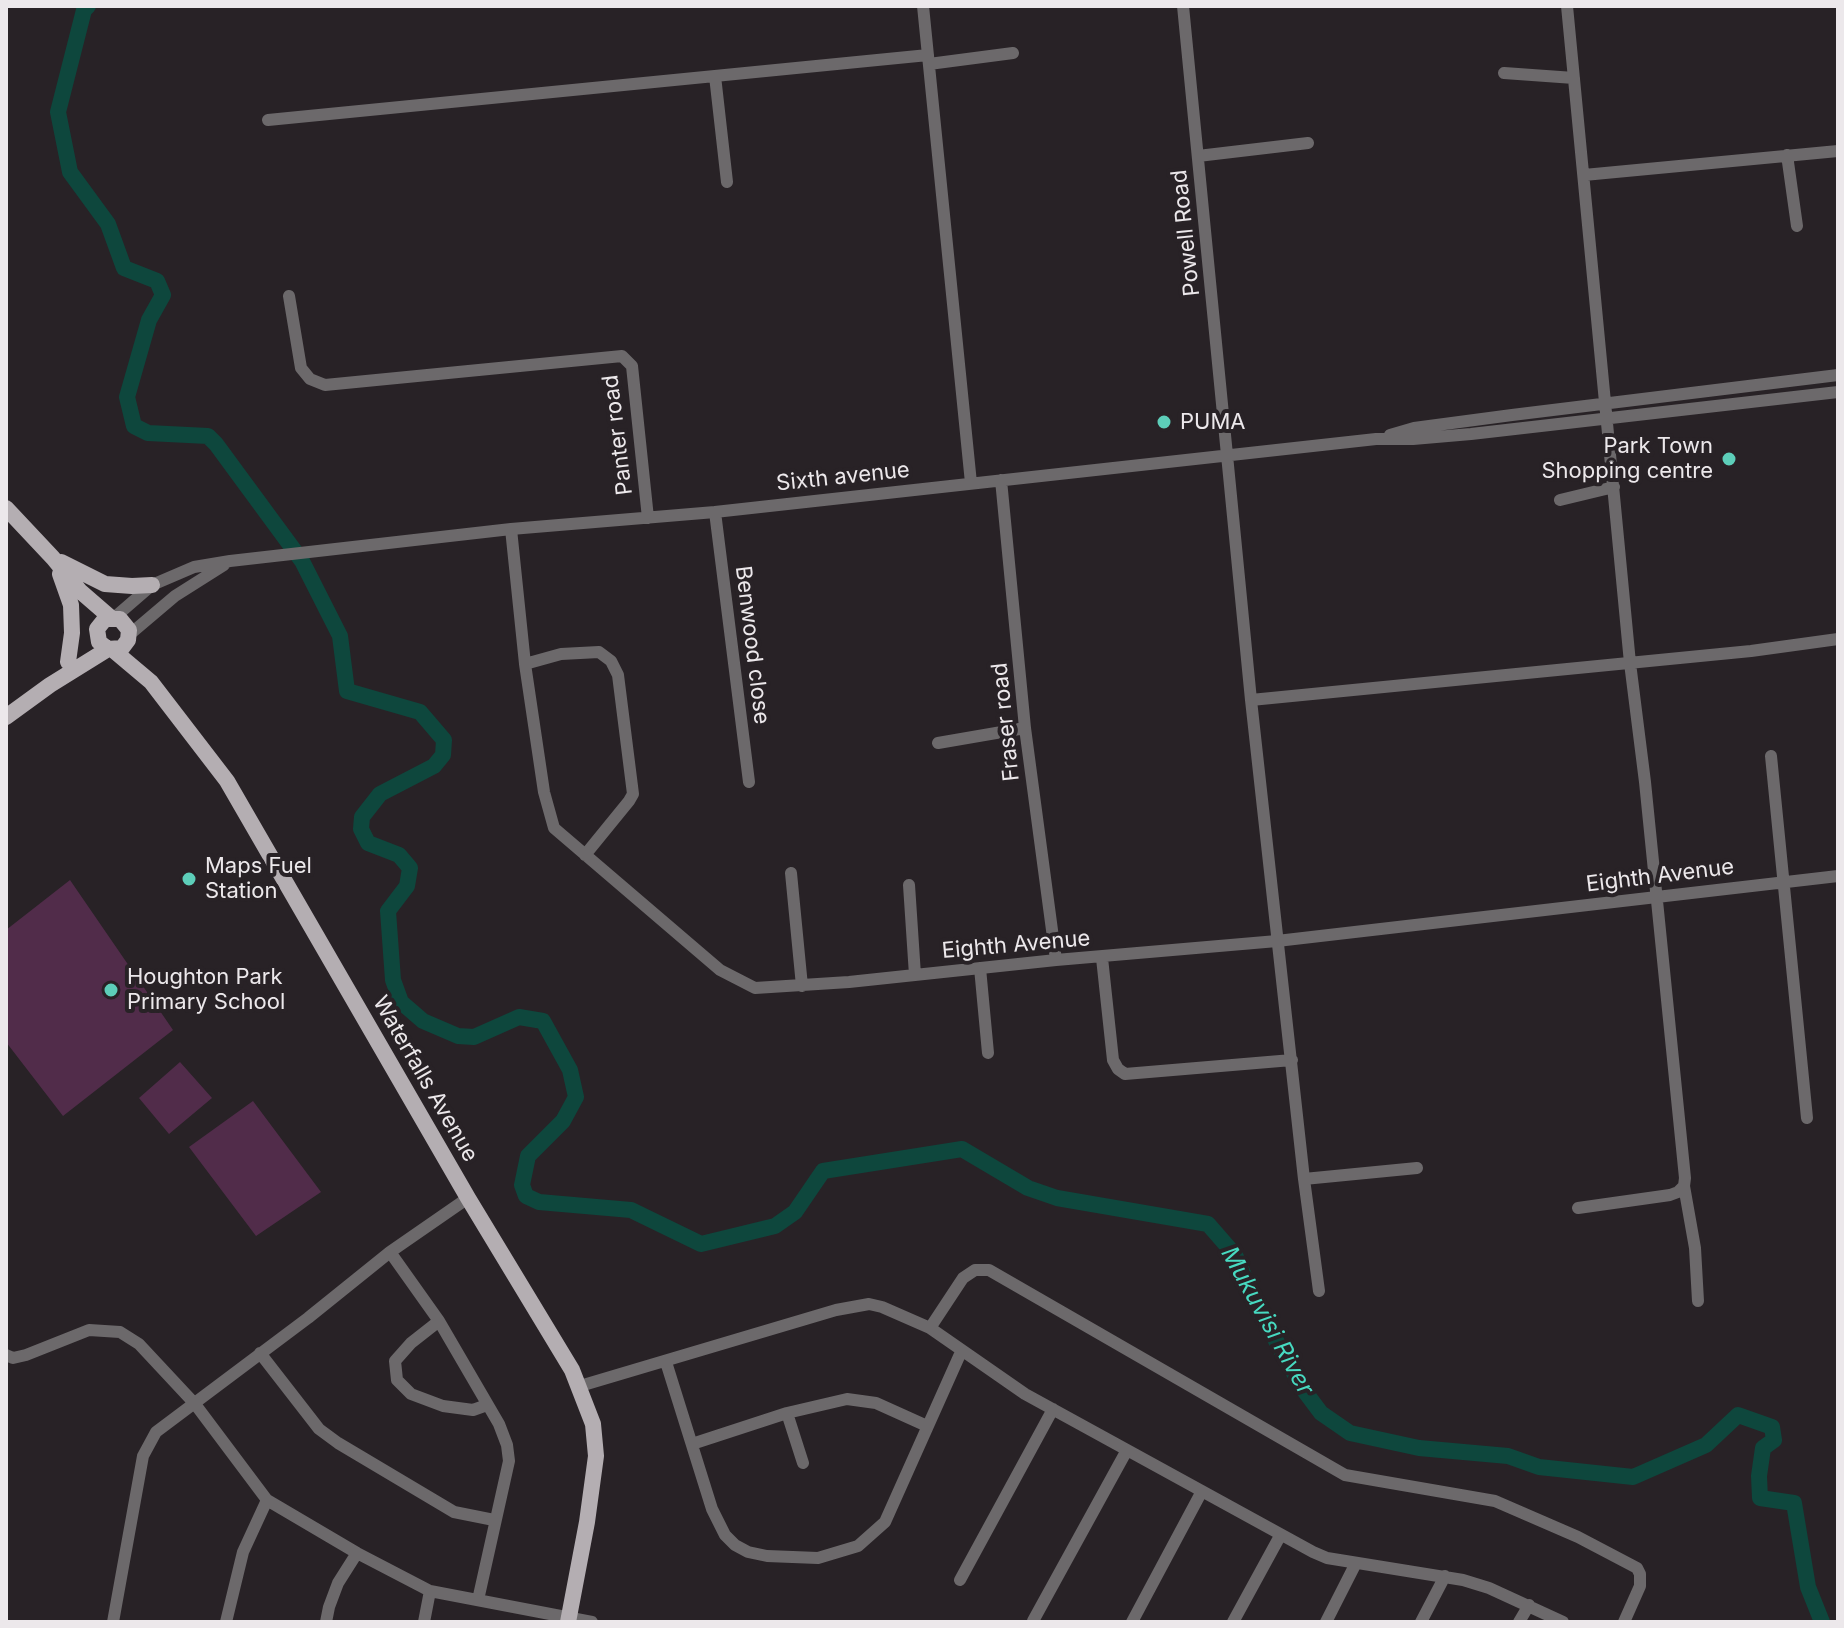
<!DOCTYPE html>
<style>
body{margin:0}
#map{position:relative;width:1844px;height:1628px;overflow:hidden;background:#282226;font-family:Inter,sans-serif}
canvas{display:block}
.frame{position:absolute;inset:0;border:8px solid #ece8eb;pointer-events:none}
</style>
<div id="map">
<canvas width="1844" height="1628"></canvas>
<div class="frame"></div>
</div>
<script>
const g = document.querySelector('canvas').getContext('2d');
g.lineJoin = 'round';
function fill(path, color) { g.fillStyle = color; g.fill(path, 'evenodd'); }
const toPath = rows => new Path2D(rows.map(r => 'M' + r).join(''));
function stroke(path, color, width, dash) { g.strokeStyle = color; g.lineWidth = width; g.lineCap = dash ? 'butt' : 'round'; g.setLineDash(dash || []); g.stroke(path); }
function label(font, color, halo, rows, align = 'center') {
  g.font = font + ' Inter,sans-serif'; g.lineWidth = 8; g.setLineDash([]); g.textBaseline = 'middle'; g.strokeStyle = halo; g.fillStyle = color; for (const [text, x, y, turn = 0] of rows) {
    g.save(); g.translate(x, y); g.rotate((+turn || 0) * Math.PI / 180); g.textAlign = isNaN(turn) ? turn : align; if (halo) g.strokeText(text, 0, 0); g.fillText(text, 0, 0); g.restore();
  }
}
const green = toPath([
 [70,880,173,1030,63,1116,6,1042,6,930],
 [180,1062,212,1098,169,1134,139,1098],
 [253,1101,321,1192,256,1236,189,1147]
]);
const river = toPath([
 [88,6,84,10,58,112,70,172,108,224,124,268,157,281,163,295,149,320,127,397,134,426,148,433,208,436,216,444,302,561,340,636,347,691,420,712,444,740,443,755,434,766,380,794,362,817,361,829,368,843,399,855,410,868,407,886,388,911,393,980,401,1002,423,1021,458,1036,474,1037,519,1017,543,1021,570,1070,576,1097,563,1121,528,1156,522,1185,526,1196,539,1202,631,1210,701,1244,775,1226,795,1212,823,1171,962,1149,1028,1188,1057,1198,1208,1224,1235,1255,1260,1312,1303,1389,1321,1413,1350,1433,1419,1448,1508,1456,1539,1467,1633,1477,1706,1445,1738,1415,1772,1427,1774,1440,1763,1448,1759,1476,1760,1498,1794,1503,1808,1587,1822,1622]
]);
const minor = toPath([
 [923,6,971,483],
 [1183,6,1251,700,1304,1179,1319,1291],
 [1567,6,1630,663,1645,782,1685,1178,1684,1186,1678,1192,1670,1195,1578,1208],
 [929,64,1013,53],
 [1504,73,1574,78],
 [715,76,727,182],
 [268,120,928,55],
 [1787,155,1797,226],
 [1198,156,1308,143],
 [1584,175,1838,151],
 [289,296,301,368,310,379,325,385,622,356,632,366,648,518],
 [1390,435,1414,428,1512,415,1838,375],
 [1001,480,1025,728,1056,960],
 [1560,500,1614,487],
 [715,512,749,782],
 [511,529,525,664,544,792,554,828,720,970,755,988,849,982,1056,960,1277,941,1838,876],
 [115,617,152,585,194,567,230,561,511,529,715,512,1376,439,1413,439,1471,434,1838,392],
 [129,635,175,596,224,565],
 [525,664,561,654,599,652,611,661,618,675,633,794,629,801,585,855],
 [1251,700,1751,651,1838,639],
 [938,743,1025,728],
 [1771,756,1807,1118],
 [791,873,802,986],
 [909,885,915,975],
 [1102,958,1113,1060,1118,1069,1125,1074,1292,1060],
 [980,968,988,1053],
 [1304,1179,1417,1168],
 [1684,1186,1695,1248,1698,1301],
 [390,1252,439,1321,499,1424,507,1445,509,1461,478,1600],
 [439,1321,411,1343,395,1361,397,1380,411,1394,443,1406,473,1410,487,1405],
 [930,1328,963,1278,975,1270,989,1270,1345,1475,1495,1501,1578,1537,1637,1568,1640,1574,1640,1586,1624,1622],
 [260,1353,319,1429,338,1443,454,1512,494,1520],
 [6,1355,13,1358,26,1355,89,1330,120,1332,139,1344,195,1404,267,1500,357,1553,430,1591,592,1622],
 [666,1362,712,1509,725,1535,735,1545,748,1552,767,1556,818,1558,858,1546,885,1522,961,1352],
 [580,1386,836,1310,869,1304,882,1307,930,1328,1025,1394,1313,1552,1327,1558,1463,1580,1489,1588,1563,1622],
 [787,1413,803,1463],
 [692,1444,787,1413,847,1399,876,1403,927,1426],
 [960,1580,1053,1409],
 [1033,1621,1127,1450],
 [113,1622,143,1456,156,1432,308,1318,390,1252,468,1198],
 [226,1622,243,1552,267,1500],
 [326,1622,329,1607,338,1583,357,1553],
 [424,1622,430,1591],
 [1132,1622,1202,1491],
 [1233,1622,1280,1536],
 [1326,1622,1356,1563],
 [1421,1622,1445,1576],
 [1519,1622,1529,1605]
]);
const major = toPath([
 [6,508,53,558,80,591,110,617],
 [61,562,105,584,132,586,152,585],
 [60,574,71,605,72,633,68,662],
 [113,650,151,682,227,781,468,1198,572,1370,593,1424,596,1456,587,1522,568,1622],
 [6,717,50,685,108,649,122,648,128,640,129,630,120,619,105,619,97,629,99,642,108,649]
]);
const markers = [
 [1164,422,8,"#5dceb9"],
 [1729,459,8,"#5dceb9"],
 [189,879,8,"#5dceb9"],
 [111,990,8,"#5dceb9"]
];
const streetNames = [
 ["Powell Road",1186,233,-96],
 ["Panter road",618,435,-97],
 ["Sixth avenue",843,477,-6],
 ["Benwood close",752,645,83],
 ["Fraser road",1006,722,-96],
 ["Eighth Avenue",1660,876,-7],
 ["Eighth Avenue",1016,945,-5],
 ["Waterfalls Avenue",425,1079,60]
];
const poiNames = [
 ["PUMA",1180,422],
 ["Park Town",1713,446,"right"],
 ["Shopping centre",1713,471,"right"],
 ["Maps Fuel",205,866],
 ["Station",205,891],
 ["Houghton Park",127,977],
 ["Primary School",127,1002]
];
const waterNames = [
 ["Mukuvisi River",1267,1321,61]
];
fill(green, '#512c4a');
stroke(river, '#0e473d', 16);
stroke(minor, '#6c696b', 12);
stroke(major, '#b4aeb2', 16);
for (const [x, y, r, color] of markers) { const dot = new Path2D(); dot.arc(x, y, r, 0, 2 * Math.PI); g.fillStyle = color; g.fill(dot); stroke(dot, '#282226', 3); }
label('22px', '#ece8eb', '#282226', streetNames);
label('22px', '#ece8eb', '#282226', poiNames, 'left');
label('italic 24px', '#47dac1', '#282226', waterNames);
</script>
